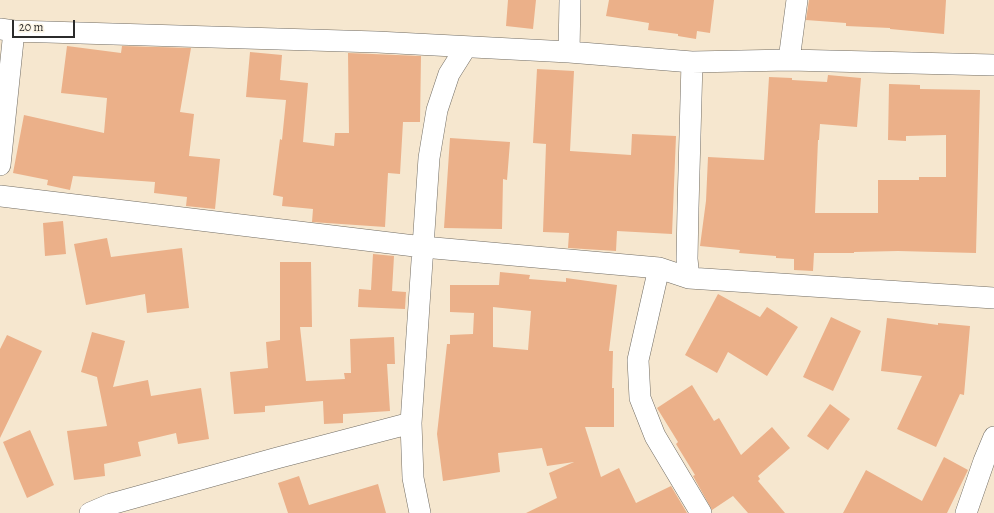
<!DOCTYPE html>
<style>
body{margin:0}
#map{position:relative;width:994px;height:513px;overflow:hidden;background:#f6e7cf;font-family:Alegreya,serif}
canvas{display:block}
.scale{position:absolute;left:12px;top:20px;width:63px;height:18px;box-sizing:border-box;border:2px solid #2b2b2b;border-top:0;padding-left:5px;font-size:12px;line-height:14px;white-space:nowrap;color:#2b2b2b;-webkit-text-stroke:3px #fcf5e5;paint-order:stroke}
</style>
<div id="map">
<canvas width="994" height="513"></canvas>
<div class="scale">20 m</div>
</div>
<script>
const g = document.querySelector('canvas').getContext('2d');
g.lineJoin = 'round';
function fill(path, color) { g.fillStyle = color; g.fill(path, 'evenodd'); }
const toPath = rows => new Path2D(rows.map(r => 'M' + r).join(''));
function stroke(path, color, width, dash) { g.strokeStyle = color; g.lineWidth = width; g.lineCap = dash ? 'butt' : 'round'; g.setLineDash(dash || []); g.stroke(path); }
const building = toPath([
 [508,0,536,0,533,29,506,26],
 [609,0,714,0,710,33,697,31,696,39,678,36,678,34,648,30,649,23,606,16],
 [809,0,946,0,944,34,890,29,890,28,846,26,846,23,806,20],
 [67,46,121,53,122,46,191,48,180,112,194,114,189,156,220,159,215,209,186,206,187,197,154,193,155,182,73,176,70,190,47,185,48,180,13,173,24,115,104,133,107,98,61,93],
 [250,52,282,55,280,80,308,83,303,142,334,146,335,133,349,133,348,53,421,56,420,122,403,122,400,174,388,173,385,227,312,222,313,209,282,206,283,197,273,195,280,139,282,140,286,100,246,97],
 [537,69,574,71,570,151,631,155,632,134,676,136,672,234,617,231,616,251,568,248,569,233,543,232,546,144,533,143],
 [828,75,861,78,857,127,820,124,819,140,818,140,815,213,878,213,878,180,919,180,919,177,946,177,946,135,906,136,906,141,888,140,889,84,920,85,920,89,980,90,976,253,898,251,854,252,854,253,814,253,813,271,794,270,794,259,776,258,776,256,739,253,740,250,700,246,706,201,708,157,764,160,769,77,792,78,792,80,827,82],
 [450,138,510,142,507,180,503,179,502,229,444,228],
 [63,221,66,254,45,256,43,223],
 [107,238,111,257,182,248,189,308,147,313,145,294,86,305,74,244],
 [373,254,394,256,392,291,406,292,405,309,358,307,359,289,371,290],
 [280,262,311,262,312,327,300,327,306,381,345,379,344,373,351,373,350,339,394,337,395,364,387,364,390,411,343,414,343,423,324,424,323,401,265,406,265,412,234,414,230,372,268,368,266,342,280,340],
 [500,272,530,275,529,279,566,282,566,278,617,285,609,351,613,351,612,388,614,388,614,427,585,427,601,477,619,468,636,503,671,486,687,513,526,513,557,498,549,473,574,462,547,466,542,448,498,453,500,472,443,481,437,434,447,344,450,344,450,335,473,334,474,313,450,312,450,285,499,285],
 [493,307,531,311,528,350,493,347],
 [718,294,760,317,767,307,798,327,767,376,728,352,717,373,685,355],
 [831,317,861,331,833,391,803,377],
 [887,318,938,325,938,323,970,326,964,395,960,394,936,447,897,429,922,376,881,371],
 [92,332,125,341,113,387,148,380,151,396,201,388,209,439,178,444,176,433,138,442,141,456,104,464,105,476,74,480,67,431,107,426,97,377,81,372],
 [7,335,42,351,0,438,0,349],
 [692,385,714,421,719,418,741,455,772,427,790,448,758,476,760,479,758,481,785,513,748,513,733,496,712,510,693,476,695,475,676,444,678,442,657,408],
 [830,404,850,419,828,450,807,436],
 [30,430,54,485,27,498,3,442],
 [944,457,968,470,947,513,843,513,866,470,922,501],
 [299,476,309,505,378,484,386,513,288,513,278,483]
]);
const minor = toPath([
 [0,29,14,31,377,42,569,52,692,62,789,60,994,65],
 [569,52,570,0],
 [789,60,797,0],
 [0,165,14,31],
 [0,196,423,247,659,268,689,278,994,298],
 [659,268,638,360,640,398,655,436,701,513],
 [689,278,687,259,688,208,692,62],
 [90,513,111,504,277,458,411,423],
 [420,513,413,478,411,423,429,158,437,110,449,74,466,47],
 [966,513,984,461,994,437]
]);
fill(building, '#ebb089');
stroke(minor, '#726d64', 22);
stroke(minor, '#fff', 21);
</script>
